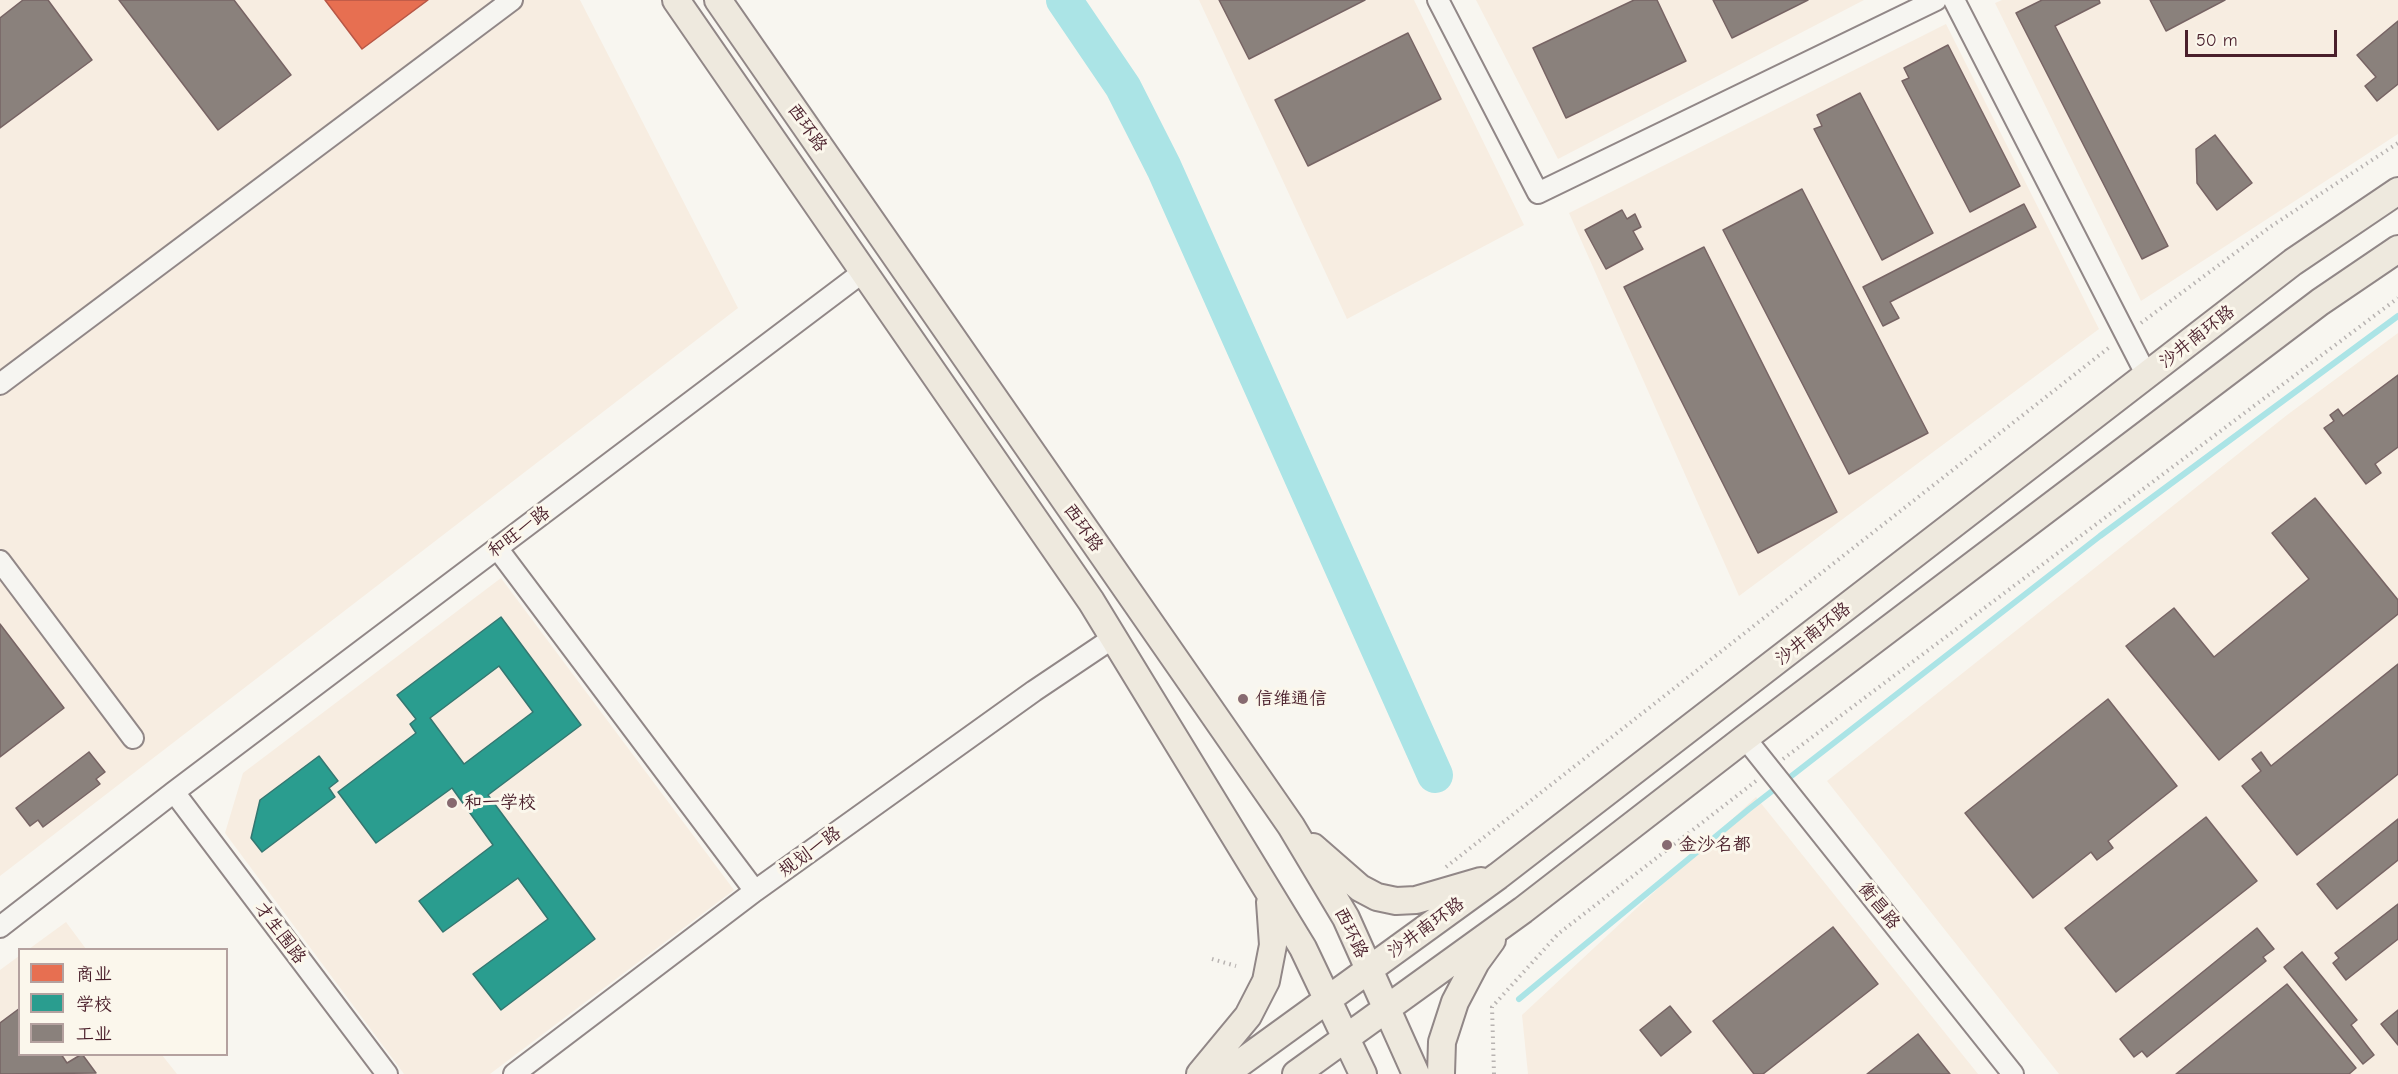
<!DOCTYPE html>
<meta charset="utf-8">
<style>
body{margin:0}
#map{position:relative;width:2398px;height:1074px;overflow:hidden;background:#f8f6f0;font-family:"Comic Neue","LXGW WenKai TC",sans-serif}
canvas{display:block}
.legend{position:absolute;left:18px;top:948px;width:210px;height:108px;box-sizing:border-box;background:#fbf7ec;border:2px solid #b4a19f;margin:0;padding:8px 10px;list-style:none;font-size:18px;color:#4a1f2b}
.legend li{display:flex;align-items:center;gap:12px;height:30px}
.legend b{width:30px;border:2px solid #b4a19f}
.scale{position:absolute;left:2185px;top:30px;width:152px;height:27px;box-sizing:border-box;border:3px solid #4a1f2b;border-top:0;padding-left:8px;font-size:18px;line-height:21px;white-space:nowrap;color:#4a1f2b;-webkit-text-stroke:4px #fbf7ec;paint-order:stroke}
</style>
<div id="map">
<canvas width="2398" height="1074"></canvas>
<ul class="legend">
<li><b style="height:16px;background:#e76f51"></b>商业</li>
<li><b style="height:16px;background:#2a9d8f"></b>学校</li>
<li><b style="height:16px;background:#8a817c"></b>工业</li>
</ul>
<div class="scale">50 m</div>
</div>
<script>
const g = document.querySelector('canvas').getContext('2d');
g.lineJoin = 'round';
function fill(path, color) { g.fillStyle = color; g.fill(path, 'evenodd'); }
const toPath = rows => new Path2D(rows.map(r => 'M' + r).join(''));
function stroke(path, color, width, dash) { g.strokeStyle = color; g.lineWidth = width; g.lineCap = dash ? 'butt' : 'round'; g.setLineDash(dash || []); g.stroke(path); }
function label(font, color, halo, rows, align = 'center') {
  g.font = font + ' "Comic Neue","LXGW WenKai TC",sans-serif'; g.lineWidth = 6; g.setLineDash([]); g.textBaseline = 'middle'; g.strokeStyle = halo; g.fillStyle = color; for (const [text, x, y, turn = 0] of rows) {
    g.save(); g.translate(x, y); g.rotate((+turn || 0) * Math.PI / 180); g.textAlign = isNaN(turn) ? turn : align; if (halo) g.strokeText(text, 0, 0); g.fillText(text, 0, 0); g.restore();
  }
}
const built = toPath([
 [0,0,580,0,738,308,0,876],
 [1199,0,1414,0,1524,225,1347,319],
 [1476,0,1864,0,1558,159],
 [2002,0,2398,0,2398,134,2141,301,1995,3],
 [1946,24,2099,329,1739,596,1569,213],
 [2398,333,2398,1074,2059,1074,1827,781,2287,415],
 [501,578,734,890,490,1074,404,1074,225,833,243,773],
 [1756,797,1978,1074,1528,1074,1522,1015],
 [66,922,86,949,29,949],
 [19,956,20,1054,162,1055,177,1074,0,1074,0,970]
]);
const shops = toPath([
 [325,0,428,0,362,49,325,0]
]);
const schools = toPath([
 [501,617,581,725,488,795,595,939,501,1010,473,974,548,919,518,878,443,932,419,901,493,845,452,788,376,843,338,792,416,733,410,724,416,719,397,695,501,617],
 [499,666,533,712,464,764,430,718,499,666],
 [319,756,338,781,329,788,335,797,262,852,251,838,260,800,319,756]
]);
const industry = toPath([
 [23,0,48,0,92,60,0,128,0,18,23,0],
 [119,0,234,0,291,75,218,130,119,0],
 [1219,0,1365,0,1249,59,1219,0],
 [1634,0,1657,0,1686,61,1566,118,1533,48,1634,0],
 [1713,0,1808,0,1732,38,1713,0],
 [2042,0,2099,0,2100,3,2055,26,2168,246,2142,259,2016,13,2042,0],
 [2150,0,2225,0,2166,31,2150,0],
 [2398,21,2398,84,2377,101,2365,86,2376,77,2357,55,2398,21],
 [1408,33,1441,99,1308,166,1275,100,1408,33],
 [1948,45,2020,186,1970,212,1902,81,1909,78,1904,68,1948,45],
 [1860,93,1933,233,1882,260,1814,129,1822,126,1817,115,1860,93],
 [2215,135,2252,183,2217,210,2197,183,2196,149,2215,135],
 [1802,189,1928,433,1849,474,1723,230,1802,189],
 [2024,204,2036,227,1890,302,1899,318,1883,326,1863,287,2024,204],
 [1622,210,1627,219,1635,214,1641,227,1633,231,1643,249,1606,269,1585,230,1622,210],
 [1704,247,1837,512,1758,553,1624,287,1704,247],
 [2398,375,2398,447,2375,464,2381,473,2366,484,2324,428,2334,421,2330,415,2338,409,2343,416,2398,375],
 [2315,498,2398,600,2398,614,2219,760,2126,646,2174,608,2214,657,2309,579,2272,533,2315,498],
 [0,624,64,708,0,757,0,624],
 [2398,664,2398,774,2297,855,2242,786,2261,771,2252,759,2261,752,2271,766,2398,664],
 [2108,699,2177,786,2108,841,2113,848,2097,860,2091,852,2033,898,1965,813,2108,699],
 [89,752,105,772,96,779,100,784,43,827,38,820,30,826,16,808,89,752],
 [2206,817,2257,881,2116,992,2065,928,2206,817],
 [2398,819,2398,860,2337,909,2317,884,2398,819],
 [2398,904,2398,939,2346,980,2333,963,2339,958,2335,953,2398,904],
 [1833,927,1878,984,1763,1074,1754,1074,1713,1021,1833,927],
 [2257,928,2274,949,2263,957,2266,961,2147,1057,2142,1051,2134,1057,2120,1039,2257,928],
 [2302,952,2357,1020,2351,1025,2374,1055,2363,1064,2284,967,2302,952],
 [2287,984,2356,1068,2349,1074,2176,1074,2287,984],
 [1670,1006,1691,1032,1661,1056,1640,1030,1670,1006],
 [20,1008,20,1054,61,1054,67,1063,82,1054,96,1073,0,1074,0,1023,20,1008],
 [2398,1010,2398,1045,2381,1024,2398,1010],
 [1918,1034,1950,1074,1867,1074,1918,1034]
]);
const stream = toPath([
 [1519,999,1749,809,2100,536,2398,316]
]);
const river = toPath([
 [1064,0,1123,87,1164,168,1435,775]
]);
const path = toPath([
 [2141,323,2270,227,2398,143],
 [1783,759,2398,298],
 [1446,867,2111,346],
 [1212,959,1236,966],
 [1494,1074,1492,1007,1558,934,1756,781]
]);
const minor = toPath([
 [1438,0,1538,193,1936,0],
 [1954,0,2147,376],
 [0,384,512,0],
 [497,548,755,891],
 [0,561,133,738],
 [1745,738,2013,1074],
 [174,792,387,1074],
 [0,927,174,792,863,272],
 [514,1074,755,891,1034,691,1113,638]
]);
const major = toPath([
 [676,0,1091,601,1303,948,1363,1074],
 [718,0,1291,826,1346,918,1416,1074],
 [1313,847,1360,888,1377,897,1396,901,1416,900,1481,881],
 [1200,1074,1248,1016,1266,981,1273,945,1270,902],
 [1225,1074,1498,876,2293,262,2398,191],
 [1296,1074,1523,910,1745,738,2320,302,2398,249],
 [1441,1074,1442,1042,1455,1002,1476,962,1492,940]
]);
const markers = [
 [1243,699,6,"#876a70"],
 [452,803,6,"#876a70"],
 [1667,845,6,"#876a70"]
];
const streetNames = [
 ["西环路",807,128,55],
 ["沙井南环路",2197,337,-38],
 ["西环路",1083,528,55],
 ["和旺一路",519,532,-37],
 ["沙井南环路",1813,634,-38],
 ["规划一路",810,852,-36],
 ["衡昌路",1879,906,51],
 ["沙井南环路",1426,928,-36],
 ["才生围路",280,933,53],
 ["西环路",1351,933,64]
];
const poiNames = [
 ["信维通信",1255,699],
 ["和一学校",464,803],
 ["金沙名都",1679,845]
];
fill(built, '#f7ede1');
fill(shops, '#e76f51');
stroke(shops, '#b85746', 1.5);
fill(schools, '#2a9d8f');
stroke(schools, '#347771', 1.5);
fill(industry, '#8a817c');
stroke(industry, '#776464', 1.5);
stroke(stream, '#abe4e6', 6);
stroke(river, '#abe4e6', 36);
stroke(minor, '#918787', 24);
stroke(major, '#918787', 30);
stroke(path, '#b8b3b1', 4, [1.5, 4.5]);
stroke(minor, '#f6f5f1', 20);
stroke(major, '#eee9de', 26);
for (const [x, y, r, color] of markers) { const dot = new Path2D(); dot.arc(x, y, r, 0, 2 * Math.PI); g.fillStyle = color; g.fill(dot); stroke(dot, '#fbf7ec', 2); }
label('18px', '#4a1f2b', '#fbf7ec', streetNames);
label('18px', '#4a1f2b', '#fbf7ec', poiNames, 'left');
</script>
